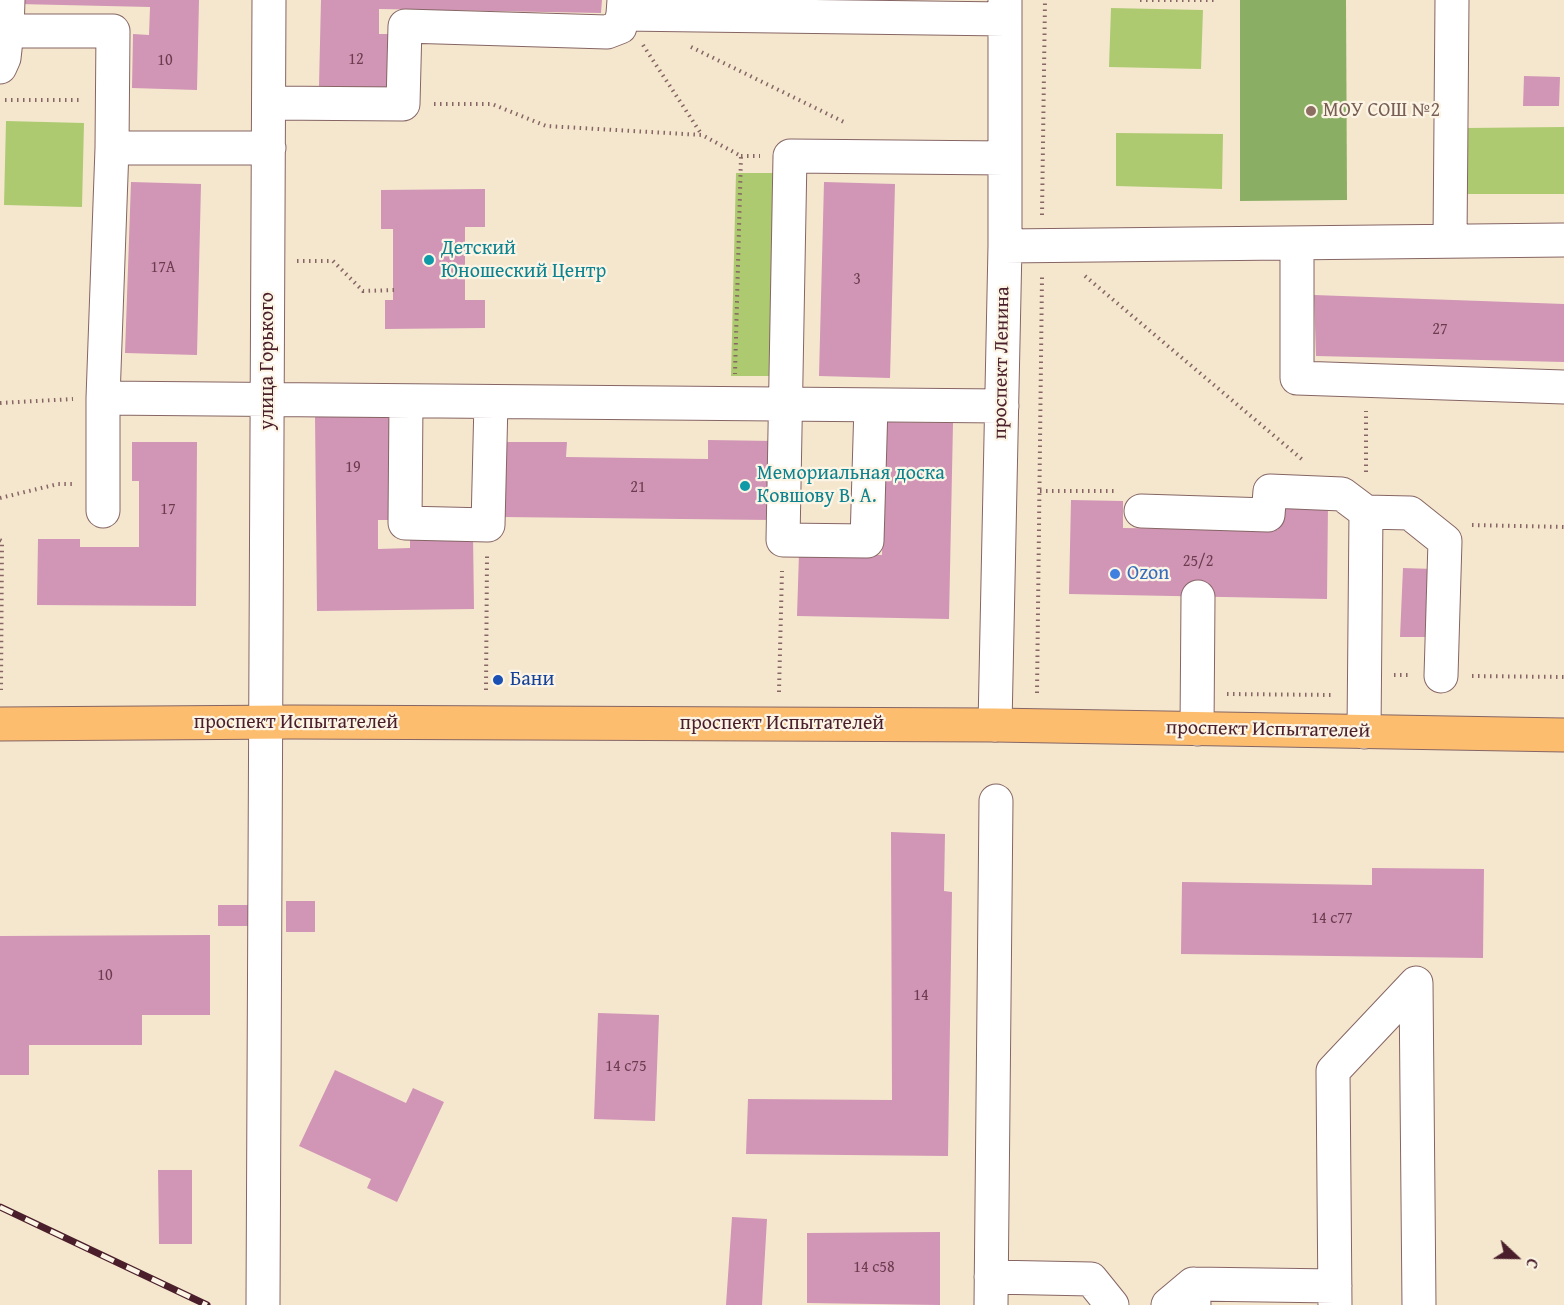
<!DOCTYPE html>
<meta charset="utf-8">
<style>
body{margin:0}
#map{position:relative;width:1564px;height:1305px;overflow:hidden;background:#f5e7ce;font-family:"Gentium Book Plus",serif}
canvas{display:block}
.north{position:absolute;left:1486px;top:1227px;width:60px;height:60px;-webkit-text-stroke:4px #fcf5e5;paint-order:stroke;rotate:112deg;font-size:16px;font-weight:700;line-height:24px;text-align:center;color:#4a1f2b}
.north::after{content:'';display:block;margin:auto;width:21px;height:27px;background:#4a1f2b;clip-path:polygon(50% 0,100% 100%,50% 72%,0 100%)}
</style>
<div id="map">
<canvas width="1564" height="1305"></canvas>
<div class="north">С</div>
</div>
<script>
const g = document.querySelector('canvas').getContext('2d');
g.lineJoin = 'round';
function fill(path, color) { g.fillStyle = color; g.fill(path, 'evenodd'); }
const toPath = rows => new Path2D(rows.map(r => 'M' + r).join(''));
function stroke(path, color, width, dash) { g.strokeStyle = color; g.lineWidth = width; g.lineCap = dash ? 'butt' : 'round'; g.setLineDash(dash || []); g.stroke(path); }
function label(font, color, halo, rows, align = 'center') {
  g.font = font + ' "Gentium Book Plus",serif'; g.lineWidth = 4.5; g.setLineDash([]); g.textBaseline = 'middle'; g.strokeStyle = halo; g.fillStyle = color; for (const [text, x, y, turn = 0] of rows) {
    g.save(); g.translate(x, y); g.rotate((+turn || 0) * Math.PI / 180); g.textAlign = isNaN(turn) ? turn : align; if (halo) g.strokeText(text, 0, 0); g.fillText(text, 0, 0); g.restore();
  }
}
const green = toPath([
 [1111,8,1203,10,1201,69,1109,67],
 [6,121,84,123,82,207,4,205],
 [1564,127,1564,194,1467,194,1466,128],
 [1116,133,1223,134,1222,189,1116,186],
 [736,173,779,173,774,376,731,376]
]);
const forest = toPath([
 [1240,0,1346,0,1347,200,1240,201]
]);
const building = toPath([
 [18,0,199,0,197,90,132,88,133,34,149,35,150,7,18,4],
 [321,0,602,0,601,13,379,9,379,34,394,34,392,88,319,86],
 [1524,76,1560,77,1559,106,1523,106],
 [131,182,201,184,197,355,125,353],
 [824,182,895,184,890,378,819,376],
 [485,189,485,227,465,227,465,300,485,300,485,328,385,329,385,300,393,300,393,229,381,229,381,190],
 [1314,295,1564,304,1564,362,1316,356],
 [390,414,391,520,378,520,378,549,410,548,410,535,473,534,474,609,317,611,315,415],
 [885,422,953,423,949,619,797,616,799,553,882,555],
 [708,440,774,441,772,520,502,517,503,442,567,442,566,457,708,459],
 [132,442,197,442,196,606,37,605,38,539,80,539,80,547,139,547,139,481,132,481],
 [1071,500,1123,501,1123,528,1278,530,1278,503,1328,504,1327,599,1069,594],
 [1403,568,1434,569,1430,637,1400,637],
 [891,832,945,834,944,891,952,892,948,1156,746,1154,748,1099,892,1100],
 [1372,868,1484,869,1483,958,1181,954,1182,882,1372,885],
 [286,901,315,901,315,932,286,932],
 [218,905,254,905,254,926,218,926],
 [210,935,210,1015,142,1015,142,1045,29,1045,29,1075,0,1075,0,936],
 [598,1013,659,1015,655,1121,594,1119],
 [335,1070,406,1103,413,1088,444,1102,397,1202,367,1188,371,1179,299,1146],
 [158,1170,192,1170,192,1244,159,1244],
 [732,1217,767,1219,762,1305,726,1305],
 [940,1232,940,1305,807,1303,807,1233]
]);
const path = toPath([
 [1140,0,1217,0],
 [643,45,702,135],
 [691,47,846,123],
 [5,100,81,100],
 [434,104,492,104,546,126,702,135,741,156,735,374],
 [741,156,760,156],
 [1042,215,1045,0],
 [297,261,333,261,363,291,394,290],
 [1085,276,1304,461],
 [0,403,73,399],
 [1366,472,1366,411],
 [1040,491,1117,491],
 [0,498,58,484,72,484],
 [1472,525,1564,527],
 [0,540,2,541,1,690],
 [1394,675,1410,675],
 [1472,676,1564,677],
 [486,690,487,556],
 [779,692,782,571],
 [1037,693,1042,277],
 [1227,694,1334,695]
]);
const minor = toPath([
 [624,0,623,14,1005,19],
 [7,31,113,31,112,148,269,148],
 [0,67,4,58,7,31,8,0],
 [269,103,403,104,405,26,607,32,620,27,623,14],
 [1450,241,1452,0],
 [1297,243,1297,378,1564,387],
 [1005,246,1564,240],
 [103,398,112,148],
 [406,401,405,523,488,525,491,402],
 [871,405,867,541,783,540,790,156,1005,158],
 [103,511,103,398,1002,406],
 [1141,511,1268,515,1270,491,1342,494,1366,512,1364,732],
 [1366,512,1410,513,1445,541,1441,676],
 [995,725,1005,246,1005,0],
 [1197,729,1198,597],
 [991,1277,1091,1279,1112,1305],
 [1193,1284,1335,1286],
 [263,1305,269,0],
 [991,1305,996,801],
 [1168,1305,1193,1284,1194,1305],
 [1335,1305,1333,1071,1416,983,1419,1305]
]);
const major = toPath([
 [0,724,292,722,995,725,1564,735]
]);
const rail = toPath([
 [0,1207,207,1305]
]);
const markers = [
 [1311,111,6,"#8d6e63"],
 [429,260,6,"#0f9aa8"],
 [745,486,6,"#0f9aa8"],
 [1115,574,6,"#3f7fe0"],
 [498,680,6,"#1a4fb4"]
];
const numberNames = [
 ["12",356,60],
 ["10",165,61],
 ["17А",163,268],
 ["3",857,280],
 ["27",1440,330],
 ["19",353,468],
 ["21",638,488],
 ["17",168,510],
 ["25/2",1198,562],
 ["14 с77",1332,919],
 ["10",105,976],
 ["14",921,996],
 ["14 с75",626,1067],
 ["14 с58",874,1268]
];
const educationNames = [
 ["МОУ СОШ №2",1323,111]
];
const cultureNames = [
 ["Детский",441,249],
 ["Юношеский Центр",441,272],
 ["Мемориальная доска",757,474],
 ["Ковшову В. А.",757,497]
];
const streetNames = [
 ["улица Горького",268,361,-90],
 ["проспект Ленина",1002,363,-89],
 ["проспект Испытателей",296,723],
 ["проспект Испытателей",782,724],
 ["проспект Испытателей",1268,730,1]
];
const shopNames = [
 ["Ozon",1127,574]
];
const transitNames = [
 ["Бани",510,680]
];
fill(green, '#adca71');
fill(forest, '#8aae63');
fill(building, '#d195b6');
stroke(minor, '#866564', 35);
stroke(major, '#866564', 35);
stroke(path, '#866564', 4, [1.5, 4.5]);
stroke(minor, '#fff', 33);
stroke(major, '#fcbd6f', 33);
stroke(rail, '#4a1f2b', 7);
stroke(rail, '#fcf5e5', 4.5, [14]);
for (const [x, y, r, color] of markers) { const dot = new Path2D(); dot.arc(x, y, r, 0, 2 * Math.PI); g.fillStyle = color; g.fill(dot); stroke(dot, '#fcf5e5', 2); }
label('16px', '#6c3c4e', null, numberNames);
label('20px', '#785e54', '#fcf5e5', educationNames, 'left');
label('20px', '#0d838f', '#fcf5e5', cultureNames, 'left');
label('20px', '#4a1f2b', '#fcf5e5', streetNames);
label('20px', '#366cbe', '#fcf5e5', shopNames, 'left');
label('20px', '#164399', '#fcf5e5', transitNames, 'left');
</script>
